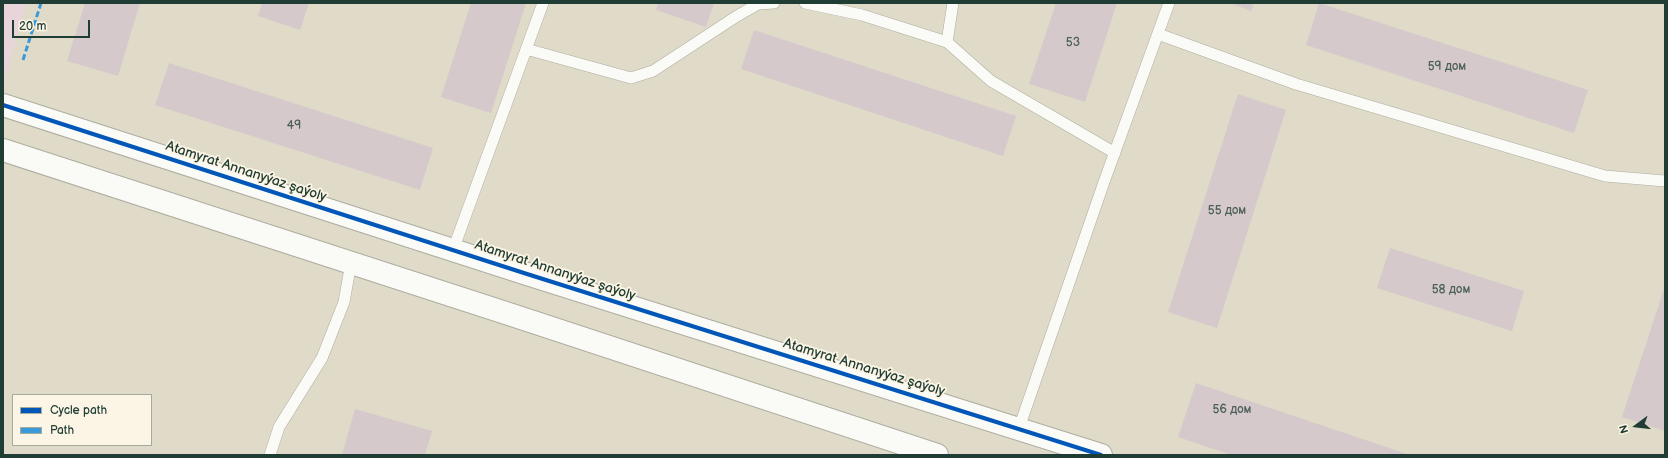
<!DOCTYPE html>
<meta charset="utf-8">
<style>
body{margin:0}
#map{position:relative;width:1668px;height:458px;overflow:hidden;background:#dfdbc8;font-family:"Balsamiq Sans",sans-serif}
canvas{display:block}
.frame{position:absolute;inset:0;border:4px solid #1f3d34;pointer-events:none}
.legend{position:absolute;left:12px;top:394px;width:140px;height:52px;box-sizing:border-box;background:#fcf5e5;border:1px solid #a4ab9e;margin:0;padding:5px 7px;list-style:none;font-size:12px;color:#1f3d34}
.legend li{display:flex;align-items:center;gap:8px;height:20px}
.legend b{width:20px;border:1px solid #a4ab9e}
.north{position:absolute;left:1616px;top:406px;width:40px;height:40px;-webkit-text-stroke:3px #fcf5e5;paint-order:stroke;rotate:255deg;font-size:11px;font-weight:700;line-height:16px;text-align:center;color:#1f3d34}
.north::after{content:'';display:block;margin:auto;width:14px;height:18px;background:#1f3d34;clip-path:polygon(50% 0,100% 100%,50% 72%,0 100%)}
.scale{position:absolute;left:12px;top:20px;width:78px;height:18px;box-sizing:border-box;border:2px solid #1f3d34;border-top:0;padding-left:5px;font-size:12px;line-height:14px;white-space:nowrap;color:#1f3d34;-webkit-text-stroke:3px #fcf5e5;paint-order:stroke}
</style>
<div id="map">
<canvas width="1668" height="458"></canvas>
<div class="frame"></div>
<ul class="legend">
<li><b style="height:5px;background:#0057b8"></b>Cycle path</li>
<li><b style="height:5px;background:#3a99d8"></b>Path</li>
</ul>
<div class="north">N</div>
<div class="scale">20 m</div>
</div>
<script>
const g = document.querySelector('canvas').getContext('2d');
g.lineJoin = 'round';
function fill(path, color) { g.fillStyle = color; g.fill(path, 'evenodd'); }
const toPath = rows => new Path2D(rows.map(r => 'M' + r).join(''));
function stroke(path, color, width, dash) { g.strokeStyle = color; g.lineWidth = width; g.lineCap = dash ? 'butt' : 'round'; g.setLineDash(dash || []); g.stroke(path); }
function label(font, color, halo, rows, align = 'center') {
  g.font = font + ' "Balsamiq Sans",sans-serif'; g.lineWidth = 3.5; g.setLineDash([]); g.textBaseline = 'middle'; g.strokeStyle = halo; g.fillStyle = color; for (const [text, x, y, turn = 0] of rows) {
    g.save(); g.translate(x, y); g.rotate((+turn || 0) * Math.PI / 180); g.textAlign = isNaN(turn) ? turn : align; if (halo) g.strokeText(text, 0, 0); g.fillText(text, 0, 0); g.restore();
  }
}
const built = toPath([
 [3,3,27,3,5,79,3,79]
]);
const building = toPath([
 [85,3,140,3,118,76,67,61],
 [262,3,309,3,300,30,258,16],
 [471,3,526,3,491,113,441,97],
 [658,3,714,3,706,27,656,10],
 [1056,3,1117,3,1085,102,1029,84],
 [1230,3,1254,3,1251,11],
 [1319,3,1588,90,1574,133,1306,45],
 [754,30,1016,116,1003,156,741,69],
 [169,63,433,148,420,190,155,105],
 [1238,94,1286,110,1217,328,1168,312],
 [1390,248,1524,291,1512,331,1377,288],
 [1665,286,1665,431,1622,417],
 [1196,383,1410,455,1231,455,1178,437],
 [355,409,432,431,425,455,342,455]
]);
const service = toPath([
 [805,3,862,15,947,42,991,81,1115,153],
 [1158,34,1296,84,1605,176,1665,181],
 [947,42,953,3],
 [526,49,631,78,653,71,737,16,758,4,774,3],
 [453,250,543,3],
 [1019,428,1104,182,1169,3],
 [270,455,279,427,322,358,344,302,351,263]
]);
const tertiary = toPath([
 [3,105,527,274,1101,455],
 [3,150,515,316,937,455]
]);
const quiet = toPath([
 [23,60,41,3]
]);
const cycleway = toPath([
 [3,105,527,274,1101,455]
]);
const numberNames = [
 ["53",1073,43],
 ["59 дом",1447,67],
 ["49",294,126],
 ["55 дом",1227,211],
 ["58 дом",1451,290],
 ["56 дом",1232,410]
];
const streetNames = [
 ["Atamyrat Annanyýaz şaýoly",246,172,18],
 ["Atamyrat Annanyýaz şaýoly",555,271,18],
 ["Atamyrat Annanyýaz şaýoly",864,368,17]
];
fill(built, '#e7d5d9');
fill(building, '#d5c9cb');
stroke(service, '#adada0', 12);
stroke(tertiary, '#adada0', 24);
stroke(service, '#fafaf7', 11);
stroke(tertiary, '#fafaf7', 22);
stroke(quiet, '#3a99d8', 3, [6, 3]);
stroke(cycleway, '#0057b8', 4);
label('12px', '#4c605a', null, numberNames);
label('14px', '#1f3d34', '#fcf5e5', streetNames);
</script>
